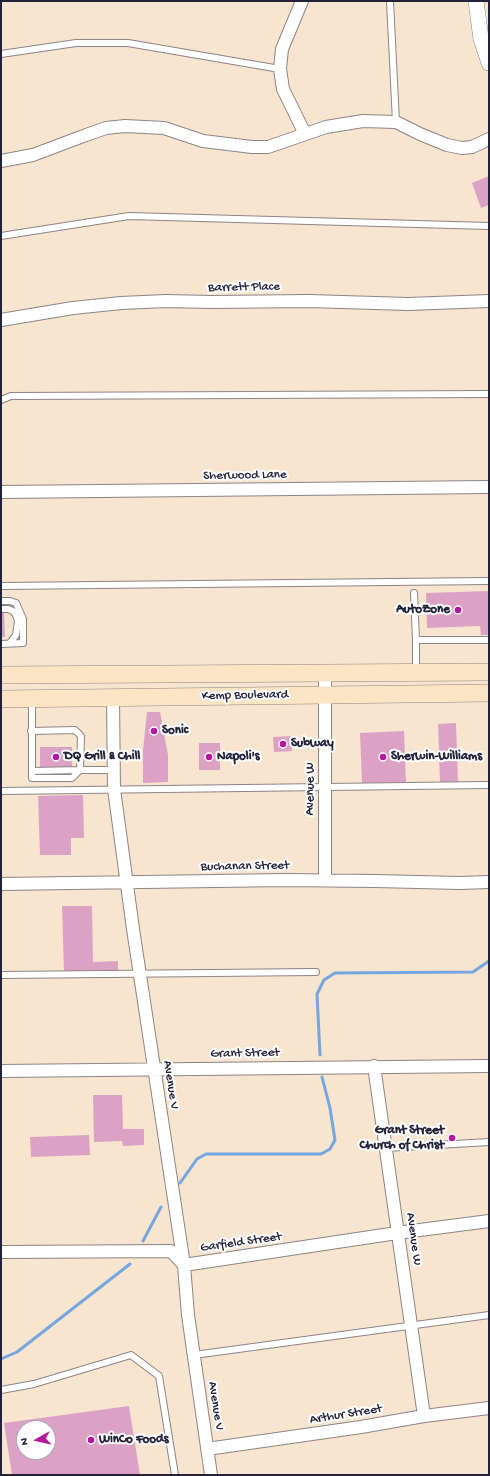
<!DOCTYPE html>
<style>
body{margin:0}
#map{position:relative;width:490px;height:1476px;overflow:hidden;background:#f7e5cf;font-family:"Gochi Hand",sans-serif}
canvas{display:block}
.frame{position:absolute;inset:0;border:2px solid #22223b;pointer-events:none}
.north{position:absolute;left:16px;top:1420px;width:40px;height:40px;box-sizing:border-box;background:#fff;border:1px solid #a7a7b1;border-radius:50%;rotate:262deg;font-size:11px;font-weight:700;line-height:16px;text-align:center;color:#22223b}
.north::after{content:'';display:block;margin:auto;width:14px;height:18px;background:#b5179e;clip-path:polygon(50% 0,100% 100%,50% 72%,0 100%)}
</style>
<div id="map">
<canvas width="490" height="1476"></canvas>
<div class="frame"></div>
<div class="north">N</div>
</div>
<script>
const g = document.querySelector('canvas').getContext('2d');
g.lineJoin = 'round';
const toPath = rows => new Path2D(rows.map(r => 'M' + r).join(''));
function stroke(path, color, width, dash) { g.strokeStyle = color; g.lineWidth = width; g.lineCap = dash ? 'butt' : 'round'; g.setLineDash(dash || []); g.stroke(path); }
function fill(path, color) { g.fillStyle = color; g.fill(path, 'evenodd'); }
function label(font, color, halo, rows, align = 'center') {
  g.font = font + ' "Gochi Hand",sans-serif'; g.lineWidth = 4; g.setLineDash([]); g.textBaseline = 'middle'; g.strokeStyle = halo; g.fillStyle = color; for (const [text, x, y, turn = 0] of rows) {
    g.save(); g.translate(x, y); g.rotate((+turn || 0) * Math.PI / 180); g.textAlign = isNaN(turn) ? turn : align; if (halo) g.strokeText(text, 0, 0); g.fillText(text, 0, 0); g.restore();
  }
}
const stream = toPath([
 [320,1055,317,994,324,980,335,973,473,972,489,961],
 [180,1183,197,1159,206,1154,321,1154,330,1149,335,1140,330,1108,322,1077],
 [143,1241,161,1207],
 [1,1359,17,1352,130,1264]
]);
const building = toPath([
 [489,176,489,205,481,208,472,183],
 [489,591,489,635,481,635,480,626,427,628,426,593],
 [1,612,4,612,5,637,1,637],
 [147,712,160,712,168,755,168,782,143,783,143,750],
 [456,723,458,782,440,782,438,724],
 [404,731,406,782,362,783,360,733],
 [292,736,292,751,274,752,273,737],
 [199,743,220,743,220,770,199,770],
 [40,747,72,747,72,768,40,767],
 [83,795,84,838,71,838,71,855,40,855,38,796],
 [62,906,92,906,93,962,118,961,118,970,64,971],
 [93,1095,122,1095,123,1129,144,1129,144,1145,123,1146,122,1141,94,1142],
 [89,1135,90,1155,31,1157,30,1137],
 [129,1406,140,1475,12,1475,4,1423],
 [24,1428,48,1428,48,1452,24,1452]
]);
const service = toPath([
 [390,1,396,122],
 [1,54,76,43,128,43,280,69],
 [1,236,129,216,489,226],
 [1,400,11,396,489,394],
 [1,586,489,581],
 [414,593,416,640],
 [1,601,10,601,16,603,23,619,23,643,1,644],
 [1,609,8,609,13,611,16,615,18,621,16,635,10,643],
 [416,671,416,640,489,640],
 [32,701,32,778,72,778,80,770,114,770],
 [31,731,75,730,81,736,80,770,32,771],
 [1,791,489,785],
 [1,975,316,972],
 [385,1148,489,1142],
 [194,1355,489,1315],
 [1,1390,34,1384,131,1355,159,1376,175,1475]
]);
const minor = toPath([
 [302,1,282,49,280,69,283,89,305,134],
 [1,161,33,155,86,135,106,128,125,126,164,128,203,141,252,147,268,147,326,127,363,121,396,122,420,134,447,145,462,148,472,147,489,139],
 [1,320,73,308,121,303,166,301,212,302,309,301,408,304,489,301],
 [1,492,489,487],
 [325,673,325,880],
 [113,698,114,789,133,929,184,1265,188,1315,211,1475],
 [1,884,286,880,375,881,460,883,489,882],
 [374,1066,424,1416],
 [1,1071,489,1066],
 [1,1252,171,1251,184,1265,397,1233,489,1221],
 [207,1449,361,1427,424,1416,489,1408]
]);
const tertiary = toPath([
 [476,1,481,39,489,63]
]);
const secondary = toPath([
 [1,675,489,672],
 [1,699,489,693]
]);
const markers = [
 [458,610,4,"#b5179e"],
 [154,731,4,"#b5179e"],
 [283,744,4,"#b5179e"],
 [56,757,4,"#b5179e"],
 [209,757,4,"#b5179e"],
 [383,757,4,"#b5179e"],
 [452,1138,4,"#b5179e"],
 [91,1440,4,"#b5179e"]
];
const streetNames = [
 ["Barrett Place",244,288,-1],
 ["Sherwood Lane",245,476,-1],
 ["Kemp Boulevard",245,696,-1],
 ["Avenue W",311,789,-90],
 ["Buchanan Street",245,867,-1],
 ["Grant Street",245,1054,-1],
 ["Avenue V",170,1085,81],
 ["Avenue W",413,1239,82],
 ["Garfield Street",241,1243,-8],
 ["Avenue V",215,1406,81],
 ["Arthur Street",346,1415,-9]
];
const poiNames = [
 ["AutoZone",450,610,"right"],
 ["Sonic",162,731],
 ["Subway",291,744],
 ["DQ Grill & Chill",64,757],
 ["Napoli's",217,757],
 ["Sherwin-Williams",391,757],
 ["Grant Street",444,1131,"right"],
 ["Church of Christ",444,1146,"right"],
 ["WinCo Foods",99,1440]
];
stroke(stream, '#74a6df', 3);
fill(building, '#dca2c6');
stroke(service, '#8c8485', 8);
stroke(minor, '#8c8485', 14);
stroke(tertiary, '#8c8485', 16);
stroke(secondary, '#8c8485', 18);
stroke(service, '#fff', 6);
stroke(minor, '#fff', 12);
stroke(tertiary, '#fff', 15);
stroke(secondary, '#fce5c4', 17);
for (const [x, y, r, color] of markers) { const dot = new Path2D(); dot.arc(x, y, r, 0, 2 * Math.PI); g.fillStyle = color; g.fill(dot); stroke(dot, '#fff', 1.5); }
label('13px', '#22223b', '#fff', streetNames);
label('bold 13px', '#22223b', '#fff', poiNames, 'left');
</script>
